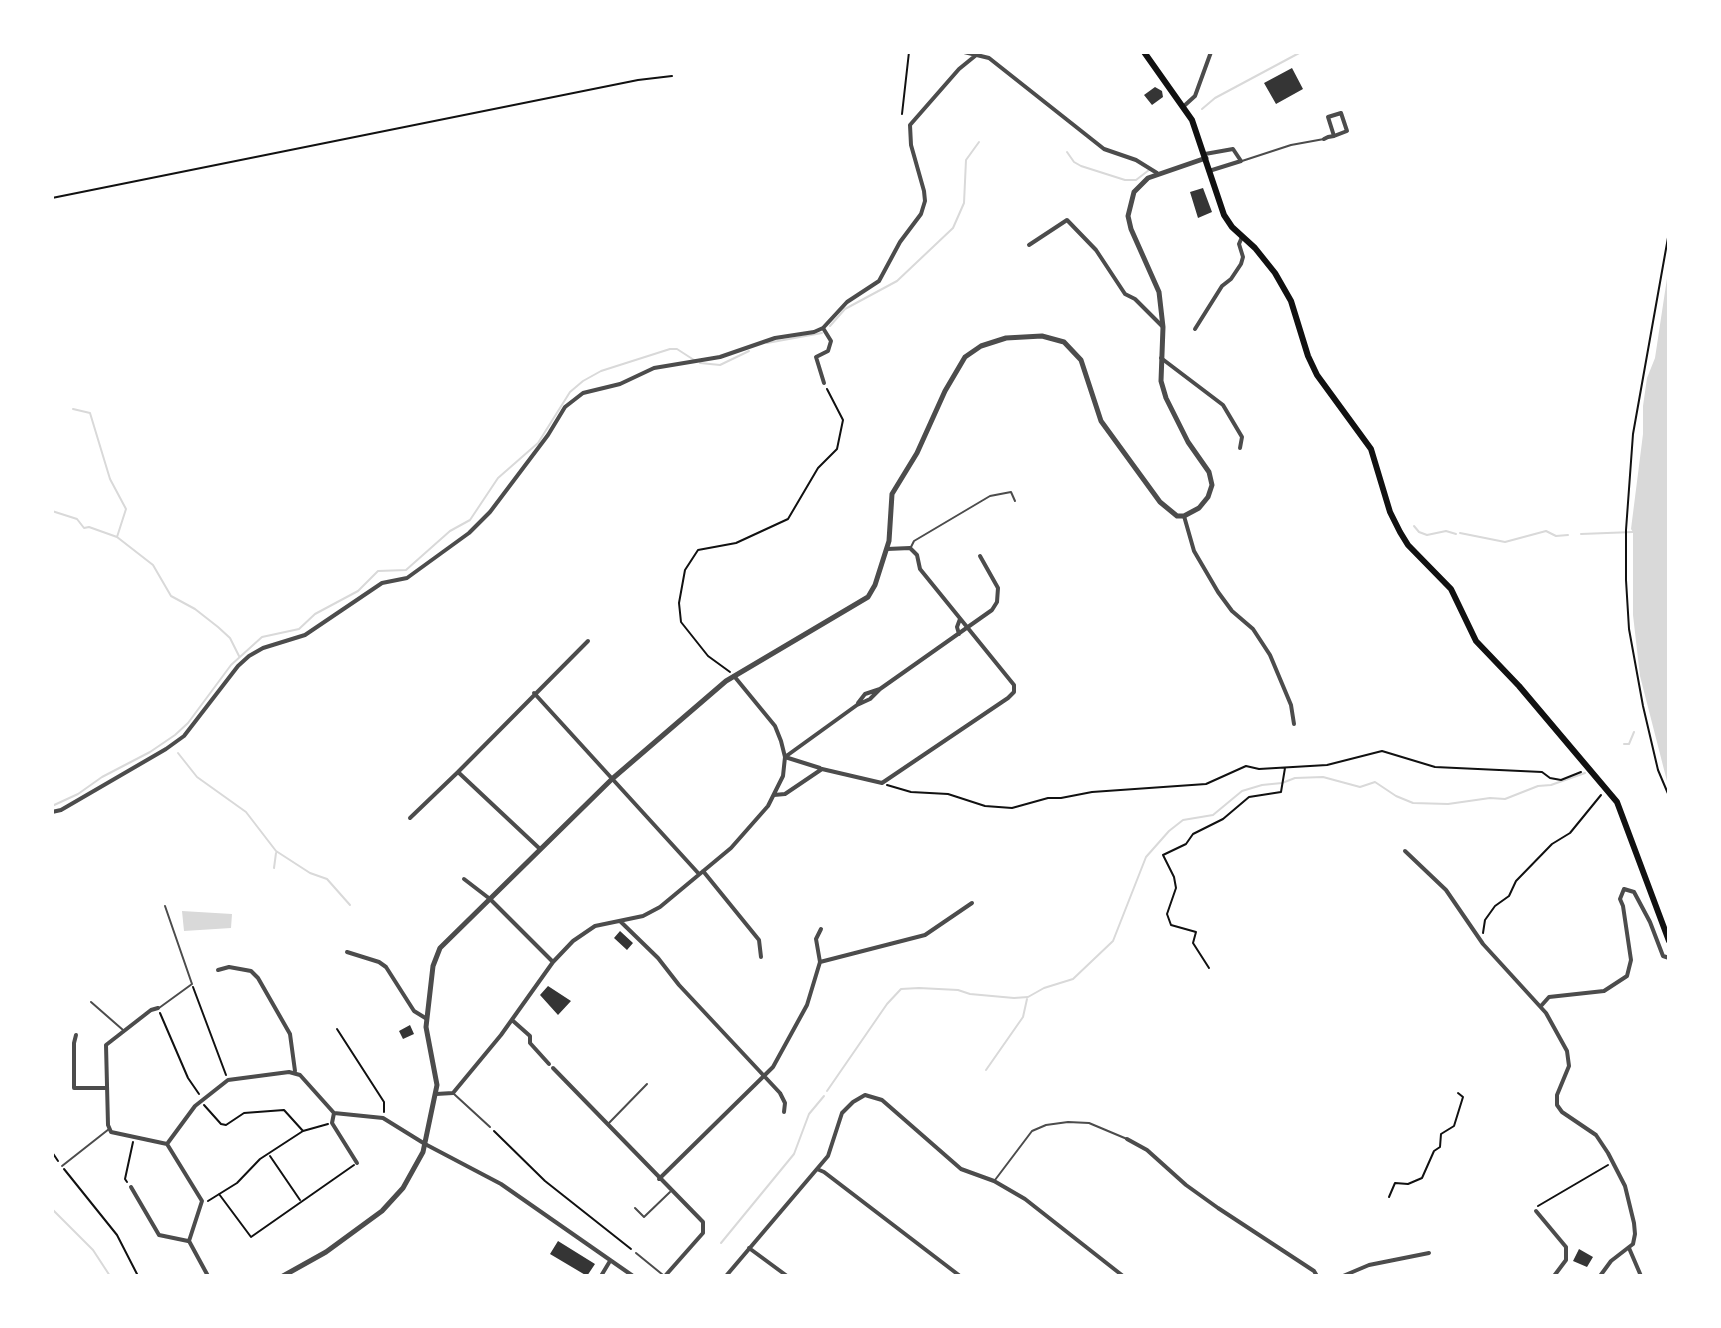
<!DOCTYPE html>
<style>
body{margin:0}
#map{position:relative;width:1721px;height:1328px;overflow:hidden;background:#fff;font-family:Spectral,serif}
canvas{display:block}
.frame{position:absolute;inset:0;border:54px solid #fff;pointer-events:none}
</style>
<div id="map">
<canvas width="1721" height="1328"></canvas>
<div class="frame"></div>
</div>
<script>
const g = document.querySelector('canvas').getContext('2d');
g.lineJoin = 'round';
function fill(path, color) { g.fillStyle = color; g.fill(path, 'evenodd'); }
const toPath = rows => new Path2D(rows.map(r => 'M' + r).join(''));
function stroke(path, color, width, dash) { g.strokeStyle = color; g.lineWidth = width; g.lineCap = dash ? 'butt' : 'round'; g.setLineDash(dash || []); g.stroke(path); }
const water = toPath([
 [1669,265,1669,789,1640,676,1633,615,1633,532,1631,529,1643,434,1643,406,1647,378,1655,358],
 [182,911,232,914,231,928,184,931]
]);
const stream = toPath([
 [1202,109,1215,98,1301,52],
 [1067,152,1074,162,1081,166,1125,180,1136,180,1149,170],
 [830,326,845,309,897,281,953,228,964,203,966,160,979,142],
 [767,343,822,333],
 [700,363,720,365,749,351],
 [73,409,90,413,110,479,126,509,117,537],
 [52,511,77,519,84,528,89,527,117,537,153,565,171,596,195,609,218,627,230,638,239,656],
 [1414,526,1419,532,1427,535,1446,531,1456,534],
 [1460,533,1505,542,1546,531,1556,536,1568,535],
 [1581,534,1633,532],
 [1624,744,1629,744,1634,732],
 [178,753,197,777,246,812,276,851,310,873,327,879,350,905],
 [52,806,78,794,102,777,150,752,175,735,188,723,231,665,262,637,299,629,315,614,358,591,378,571,406,570,450,531,470,520,498,478,538,443,570,392,583,381,601,371,670,349,677,349,694,360],
 [274,868,276,853],
 [986,1070,1023,1017,1027,999],
 [827,1091,887,1004,901,989,919,988,958,990,970,994,1014,998,1028,997,1044,988,1073,979,1113,941,1146,857,1169,831,1183,820,1213,815,1242,791,1262,785,1282,783,1295,778,1323,777,1360,787,1375,782,1396,796,1413,803,1448,804,1490,798,1505,799,1538,786,1551,785,1585,773],
 [52,1209,93,1250,110,1276],
 [721,1243,794,1154,809,1114,824,1096]
]);
const building = toPath([
 [1292,68,1303,89,1276,104,1264,83],
 [1155,87,1162,91,1163,97,1152,105,1144,95],
 [1203,188,1212,212,1198,218,1190,192],
 [620,931,633,943,627,950,614,938],
 [548,986,571,1001,558,1015,540,995],
 [410,1025,414,1034,403,1039,399,1031],
 [558,1241,595,1264,587,1276,550,1254],
 [1579,1249,1593,1257,1587,1267,1573,1261]
]);
const path = toPath([
 [902,114,909,52],
 [52,198,638,80,672,76],
 [1669,232,1633,434,1626,530,1626,580,1629,629,1643,706,1658,770,1669,796],
 [730,672,708,656,681,622,679,603,685,570,698,550,736,543,788,519,818,468,837,449,843,420,827,389],
 [887,785,911,792,948,794,985,806,1012,808,1048,798,1061,798,1092,792,1206,784,1246,766,1259,769,1327,765,1382,751,1435,767,1542,772,1550,778,1561,780,1581,772],
 [1483,933,1485,920,1495,906,1509,896,1516,881,1552,844,1570,833,1601,795],
 [1209,968,1193,943,1196,932,1171,925,1167,914,1176,888,1174,877,1163,855,1186,844,1193,834,1223,819,1249,797,1281,792,1285,768],
 [193,987,226,1075],
 [160,1013,188,1078,199,1094],
 [337,1029,384,1102,384,1112],
 [204,1105,221,1124,226,1125,244,1113,284,1110,303,1131],
 [494,1131,545,1181,631,1249],
 [52,1152,58,1161],
 [270,1156,300,1200],
 [64,1169,117,1235,138,1276],
 [127,1182,125,1179,133,1142],
 [219,1194,251,1237,354,1165],
 [1389,1197,1395,1183,1408,1184,1422,1178,1434,1151,1440,1147,1441,1134,1454,1126,1463,1097,1458,1093],
 [208,1201,237,1183,260,1159,303,1131,328,1124],
 [1538,1206,1608,1165]
]);
const service = toPath([
 [1242,161,1291,145,1324,139],
 [911,547,914,541,990,496,1011,492,1015,501],
 [91,1002,123,1030],
 [159,1008,192,984,165,906],
 [454,1094,490,1127],
 [608,1124,647,1084],
 [62,1166,109,1129],
 [995,1180,1032,1131,1046,1125,1068,1122,1089,1123,1127,1139],
 [635,1208,644,1217,670,1192],
 [636,1253,663,1275]
]);
const minor = toPath([
 [964,52,989,58,1104,149,1136,160,1157,173],
 [1184,106,1195,96,1211,52],
 [1324,139,1328,137,1334,136,1347,131,1341,113,1328,117,1334,136],
 [1205,154,1233,149,1241,161,1209,171],
 [1029,245,1067,220,1096,250,1125,294,1135,299,1162,326],
 [823,328,831,341,828,351,816,357,824,383],
 [1195,329,1222,286,1231,279,1241,264,1243,257,1239,244,1242,237],
 [1161,358,1223,405,1242,437,1240,448],
 [1184,516,1194,551,1218,592,1232,611,1253,629,1270,655,1291,705,1294,724],
 [959,634,957,627,960,619],
 [534,693,699,874],
 [858,703,865,694,880,689],
 [785,757,857,705,870,699,880,689,992,610,997,602,998,588,980,556],
 [785,757,820,768],
 [774,795,785,794,822,769,882,783,1008,698,1014,692,1014,685,920,569,917,555,910,548,887,549],
 [52,812,61,810,166,749,184,736,238,666,249,656,263,648,305,635,382,583,407,578,469,533,490,512,548,435,565,407,583,393,620,384,654,368,720,357,775,338,814,332,823,328,847,302,879,281,900,242,921,214,925,201,924,191,911,145,910,125,959,69,975,56],
 [410,818,458,772],
 [540,849,458,772,588,641],
 [1405,851,1446,890,1483,944,1546,1013,1567,1051,1569,1066,1557,1095,1557,1105,1562,1112,1596,1135,1608,1153,1625,1186,1634,1223,1635,1234,1633,1244,1611,1261,1600,1276],
 [703,871,759,940,761,957],
 [464,879,490,899,553,962],
 [621,922,658,958,679,985,780,1093,785,1103,784,1112],
 [347,952,379,962,386,967,414,1011,427,1019],
 [820,962,925,935,972,903],
 [218,970,229,967,251,971,258,978,290,1034,295,1071],
 [1541,1006,1549,997,1604,991,1627,976,1631,960,1623,906,1620,899,1624,889,1634,892,1650,922,1663,956,1669,958],
 [158,1008,151,1010,106,1045,108,1125,111,1132,167,1144],
 [512,1020,530,1036,530,1043,549,1064],
 [76,1035,74,1043,74,1088,107,1088],
 [553,1068,703,1222,703,1233,665,1276],
 [436,1094,453,1093,501,1035,553,962,573,941,595,926,643,916,660,907,731,848,768,806,783,776,785,757,781,741,775,726,734,676],
 [334,1113,332,1123,357,1163],
 [1127,1139,1147,1150,1186,1185,1218,1208,1314,1271,1317,1276],
 [817,1169,824,1172,960,1276],
 [659,1179,773,1067,807,1005,820,962,816,939,821,929],
 [131,1187,159,1235,188,1241],
 [1536,1211,1566,1247,1566,1260,1554,1276],
 [749,1248,787,1276],
 [1629,1248,1641,1276],
 [208,1276,189,1241,202,1201,167,1144,195,1106,228,1080,289,1072,300,1075,334,1113,383,1118,425,1144,501,1184,633,1276],
 [601,1276,610,1261],
 [726,1276,828,1156,842,1113,853,1102,865,1095,882,1100,961,1169,994,1181,1025,1199,1123,1276],
 [1343,1276,1369,1265,1429,1253]
]);
const tertiary = toPath([
 [283,1276,326,1252,382,1211,403,1188,423,1152,437,1085,426,1027,433,966,440,948,612,779,726,681,868,597,875,585,889,541,892,494,917,453,945,391,965,357,981,346,1006,338,1042,336,1064,342,1081,360,1101,421,1160,502,1177,516,1184,516,1199,508,1208,497,1212,485,1209,472,1188,442,1166,398,1161,381,1163,327,1159,292,1131,229,1128,216,1134,192,1148,178,1206,158]
]);
const secondary = toPath([
 [1144,52,1192,120,1224,215,1232,227,1255,248,1275,273,1291,301,1308,356,1317,375,1371,449,1390,512,1400,532,1408,545,1451,589,1476,641,1519,686,1617,802,1669,941]
]);
fill(water, '#d9d9d9');
stroke(stream, '#d9d9d9', 2);
fill(building, '#353535');
stroke(path, '#111', 2);
stroke(service, '#4c4c4c', 2);
stroke(minor, '#4c4c4c', 4);
stroke(tertiary, '#4c4c4c', 5);
stroke(secondary, '#111', 6);
</script>
